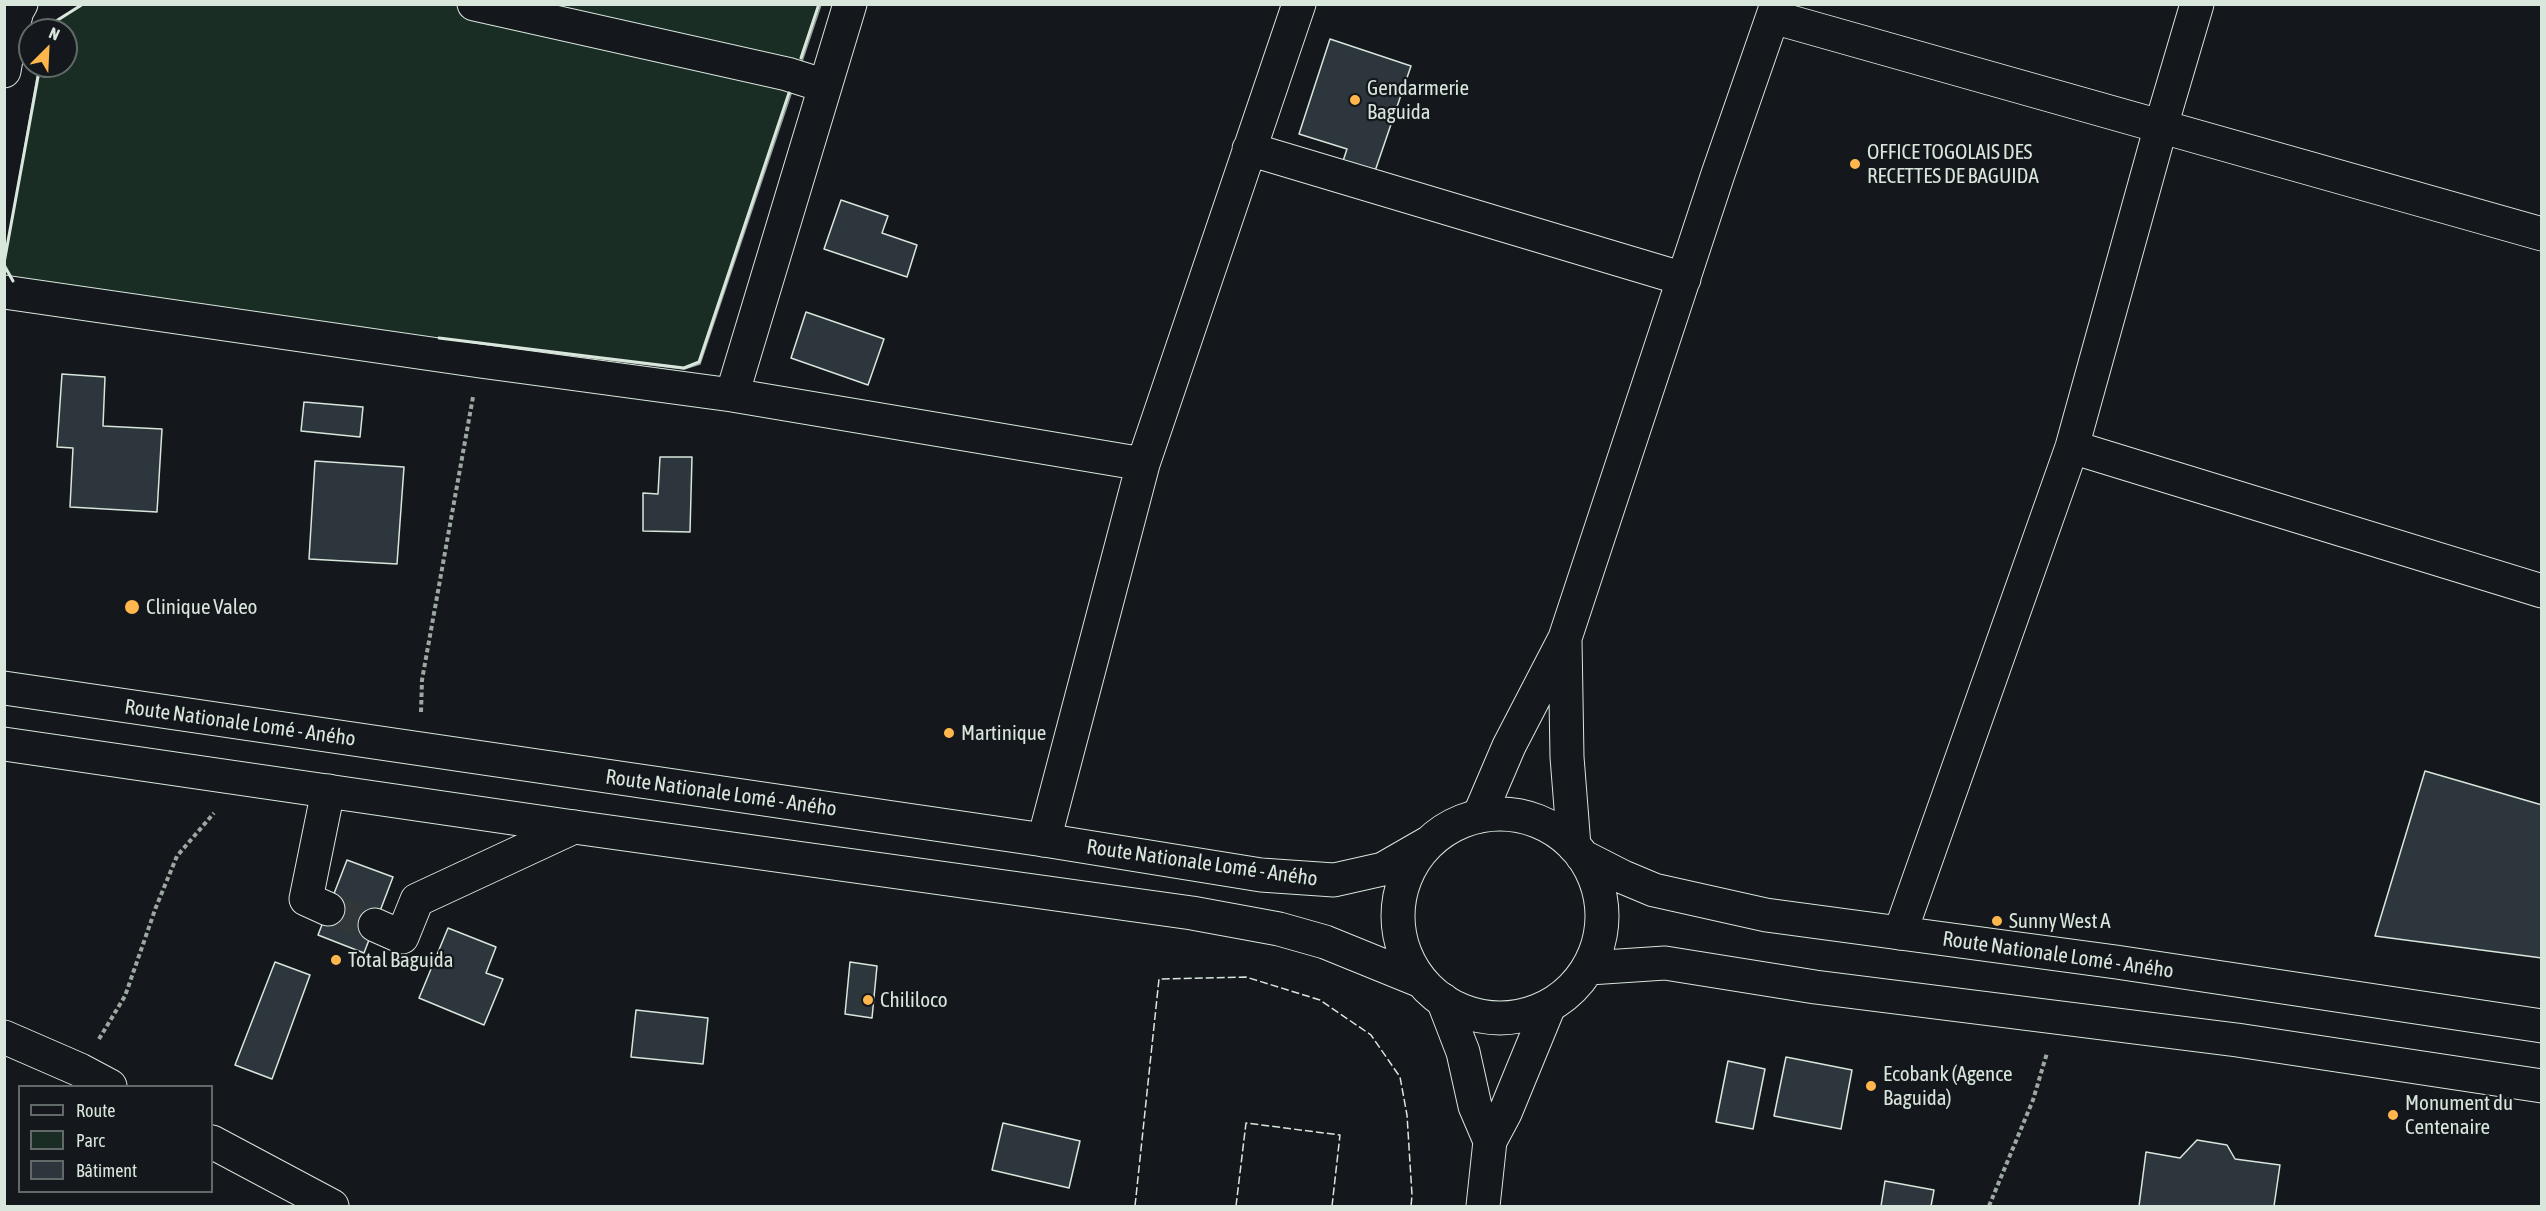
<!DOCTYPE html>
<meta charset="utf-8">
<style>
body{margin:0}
#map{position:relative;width:2546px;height:1211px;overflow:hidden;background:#14181c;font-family:"Asap Condensed",sans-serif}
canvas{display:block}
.frame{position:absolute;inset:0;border:6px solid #d8e6dc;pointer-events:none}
.legend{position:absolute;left:18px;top:1085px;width:195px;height:108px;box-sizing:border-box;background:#14181c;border:2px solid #626a69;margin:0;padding:8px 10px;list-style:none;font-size:18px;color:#d8e6dc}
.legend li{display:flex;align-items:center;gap:12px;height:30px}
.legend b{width:30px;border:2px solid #626a69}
.north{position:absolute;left:18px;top:18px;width:60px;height:60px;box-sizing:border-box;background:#14181c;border:2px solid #626a69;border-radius:50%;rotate:24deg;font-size:16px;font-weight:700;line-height:24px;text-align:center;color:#d8e6dc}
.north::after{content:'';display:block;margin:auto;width:21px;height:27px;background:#ffb74d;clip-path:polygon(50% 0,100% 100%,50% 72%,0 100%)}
</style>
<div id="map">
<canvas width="2546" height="1211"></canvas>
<div class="frame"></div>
<ul class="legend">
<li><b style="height:8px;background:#14181c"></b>Route</li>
<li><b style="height:16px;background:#1a2d24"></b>Parc</li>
<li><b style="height:16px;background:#2c363c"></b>Bâtiment</li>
</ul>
<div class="north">N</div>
</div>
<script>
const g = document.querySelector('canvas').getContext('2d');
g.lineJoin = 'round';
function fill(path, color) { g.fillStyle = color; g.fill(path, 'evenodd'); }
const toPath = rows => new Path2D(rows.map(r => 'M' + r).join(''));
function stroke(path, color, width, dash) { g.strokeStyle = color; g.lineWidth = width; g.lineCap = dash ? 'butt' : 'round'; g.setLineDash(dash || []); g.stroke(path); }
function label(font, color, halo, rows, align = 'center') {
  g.font = font + ' "Asap Condensed",sans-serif'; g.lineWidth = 4.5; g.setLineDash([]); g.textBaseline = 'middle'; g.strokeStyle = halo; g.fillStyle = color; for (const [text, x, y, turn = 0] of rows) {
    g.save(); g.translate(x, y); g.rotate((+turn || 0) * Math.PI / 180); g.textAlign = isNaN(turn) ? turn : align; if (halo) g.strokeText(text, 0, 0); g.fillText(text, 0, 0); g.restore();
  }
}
const green = toPath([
 [82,5,821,5,700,364,684,369,16,288,5,266,5,259,39,66,66,66,66,30,48,30,52,23,82,5]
]);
const building = toPath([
 [1330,39,1411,66,1374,174,1342,164,1347,149,1299,134,1330,39],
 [841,200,888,216,882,233,917,245,907,277,824,249,841,200],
 [806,312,884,339,868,385,791,358,806,312],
 [62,374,105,377,103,426,162,429,157,512,70,507,73,448,57,447,62,374],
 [304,402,363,407,360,437,301,431,304,402],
 [660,457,692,457,690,532,643,531,643,493,658,494,660,457],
 [315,461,404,467,397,564,309,559,315,461],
 [2425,771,2542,805,2542,958,2375,936,2425,771],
 [347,860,393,877,364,953,318,935,347,860],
 [448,928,496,947,486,973,503,979,484,1025,419,998,448,928],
 [275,962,310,975,272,1079,235,1065,275,962],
 [850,962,877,966,872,1018,845,1014,850,962],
 [636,1010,708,1018,703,1064,631,1057,636,1010],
 [1786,1057,1852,1070,1841,1129,1774,1116,1786,1057],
 [1728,1061,1765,1069,1753,1129,1716,1122,1728,1061],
 [1003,1123,1080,1141,1069,1188,992,1170,1003,1123],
 [2197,1140,2227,1145,2235,1159,2280,1165,2274,1206,2139,1206,2146,1152,2180,1158,2197,1140],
 [1885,1181,1934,1190,1931,1206,1881,1206,1885,1181]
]);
const minorTunnel = toPath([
 [328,909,375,925]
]);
const path = toPath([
 [421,712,422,680,473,397],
 [99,1039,125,996,156,907,177,856,214,813],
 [1989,1206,2033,1100,2047,1053]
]);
const minor = toPath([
 [474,4,787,74,825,86],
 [1773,17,2542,234],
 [4,71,9,42,17,11,21,4],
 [1249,149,1684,279],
 [4,292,480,361,732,395,1143,464],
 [732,395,850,4],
 [2072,447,2542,591],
 [1565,640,1567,757,1574,846],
 [328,791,306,899,328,909],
 [1479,816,1509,746,1565,638,1718,174,1777,4],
 [1044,840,1143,464,1299,4],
 [375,925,402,937,417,900,574,827],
 [1900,933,2072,447,2161,126,2197,4],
 [1443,1000,1463,1052,1475,1106,1490,1141],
 [4,1037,80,1070,110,1086],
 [212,1142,332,1206],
 [1483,1206,1490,1141,1505,1113,1549,1006]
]);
const highway = toPath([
 [4,688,1044,840,1261,875,1334,880,1383,869,1430,842],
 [4,744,574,827,1192,913,1279,929,1325,942,1421,981],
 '1398 916a102 102 0 1 1 204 0a102 102 0 1 1-204 0Z',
 [1582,856,1623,877,1654,890,1766,915,2116,962,2542,1026],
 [1589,968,1665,963,1815,987,2237,1040,2542,1086]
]);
const fence = toPath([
 [1135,1206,1159,979,1246,977,1320,1000,1371,1035,1400,1077,1407,1115,1412,1195,1411,1206],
 [1236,1206,1246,1123,1340,1135,1332,1206]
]);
const wall = toPath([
 [49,30,53,23,83,4],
 [801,58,819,4],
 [4,263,40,66],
 [4,265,13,281],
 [439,338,684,368,699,362,789,93]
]);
const markers = [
 [1355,100,6,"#ffb74d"],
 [1855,164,6,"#ffb74d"],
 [132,607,8,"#ffb74d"],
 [949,733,6,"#ffb74d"],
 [1997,921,6,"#ffb74d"],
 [336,960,6,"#ffb74d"],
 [868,1000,6,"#ffb74d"],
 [1871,1086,6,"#ffb74d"],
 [2393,1115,6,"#ffb74d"]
];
const poiNames = [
 ["Gendarmerie",1367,88],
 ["Baguida",1367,112],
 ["OFFICE TOGOLAIS DES",1867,152],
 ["RECETTES DE BAGUIDA",1867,176],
 ["Clinique Valeo",146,607],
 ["Martinique",961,733],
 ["Sunny West A",2009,921],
 ["Total Baguida",348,960],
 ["Chililoco",880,1000],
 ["Ecobank (Agence",1883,1074],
 ["Baguida)",1883,1098],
 ["Monument du",2405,1103],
 ["Centenaire",2405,1127]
];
const streetNames = [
 ["Route Nationale Lomé - Aného",240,723,8],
 ["Route Nationale Lomé - Aného",721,793,8],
 ["Route Nationale Lomé - Aného",1202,863,8],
 ["Route Nationale Lomé - Aného",2058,955,8]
];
fill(green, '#1a2d24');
stroke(green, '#939e99', 1.5);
fill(building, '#2c363c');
stroke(building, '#d8e6dc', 1.5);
stroke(minorTunnel, '#313739', 33, [33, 16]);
stroke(minor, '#d8e6dc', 35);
stroke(highway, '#d8e6dc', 35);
stroke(path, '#9da8a2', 4, [4.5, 3]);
stroke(minor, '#14181c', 33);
stroke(highway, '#14181c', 33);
stroke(fence, '#d8e6dc', 1.5, [8, 3]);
stroke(wall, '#d8e6dc', 3);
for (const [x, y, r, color] of markers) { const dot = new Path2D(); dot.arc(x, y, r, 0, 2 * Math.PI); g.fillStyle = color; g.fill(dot); stroke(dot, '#14181c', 2); }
label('21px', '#d8e6dc', '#14181c', poiNames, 'left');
label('21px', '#d8e6dc', '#14181c', streetNames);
</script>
